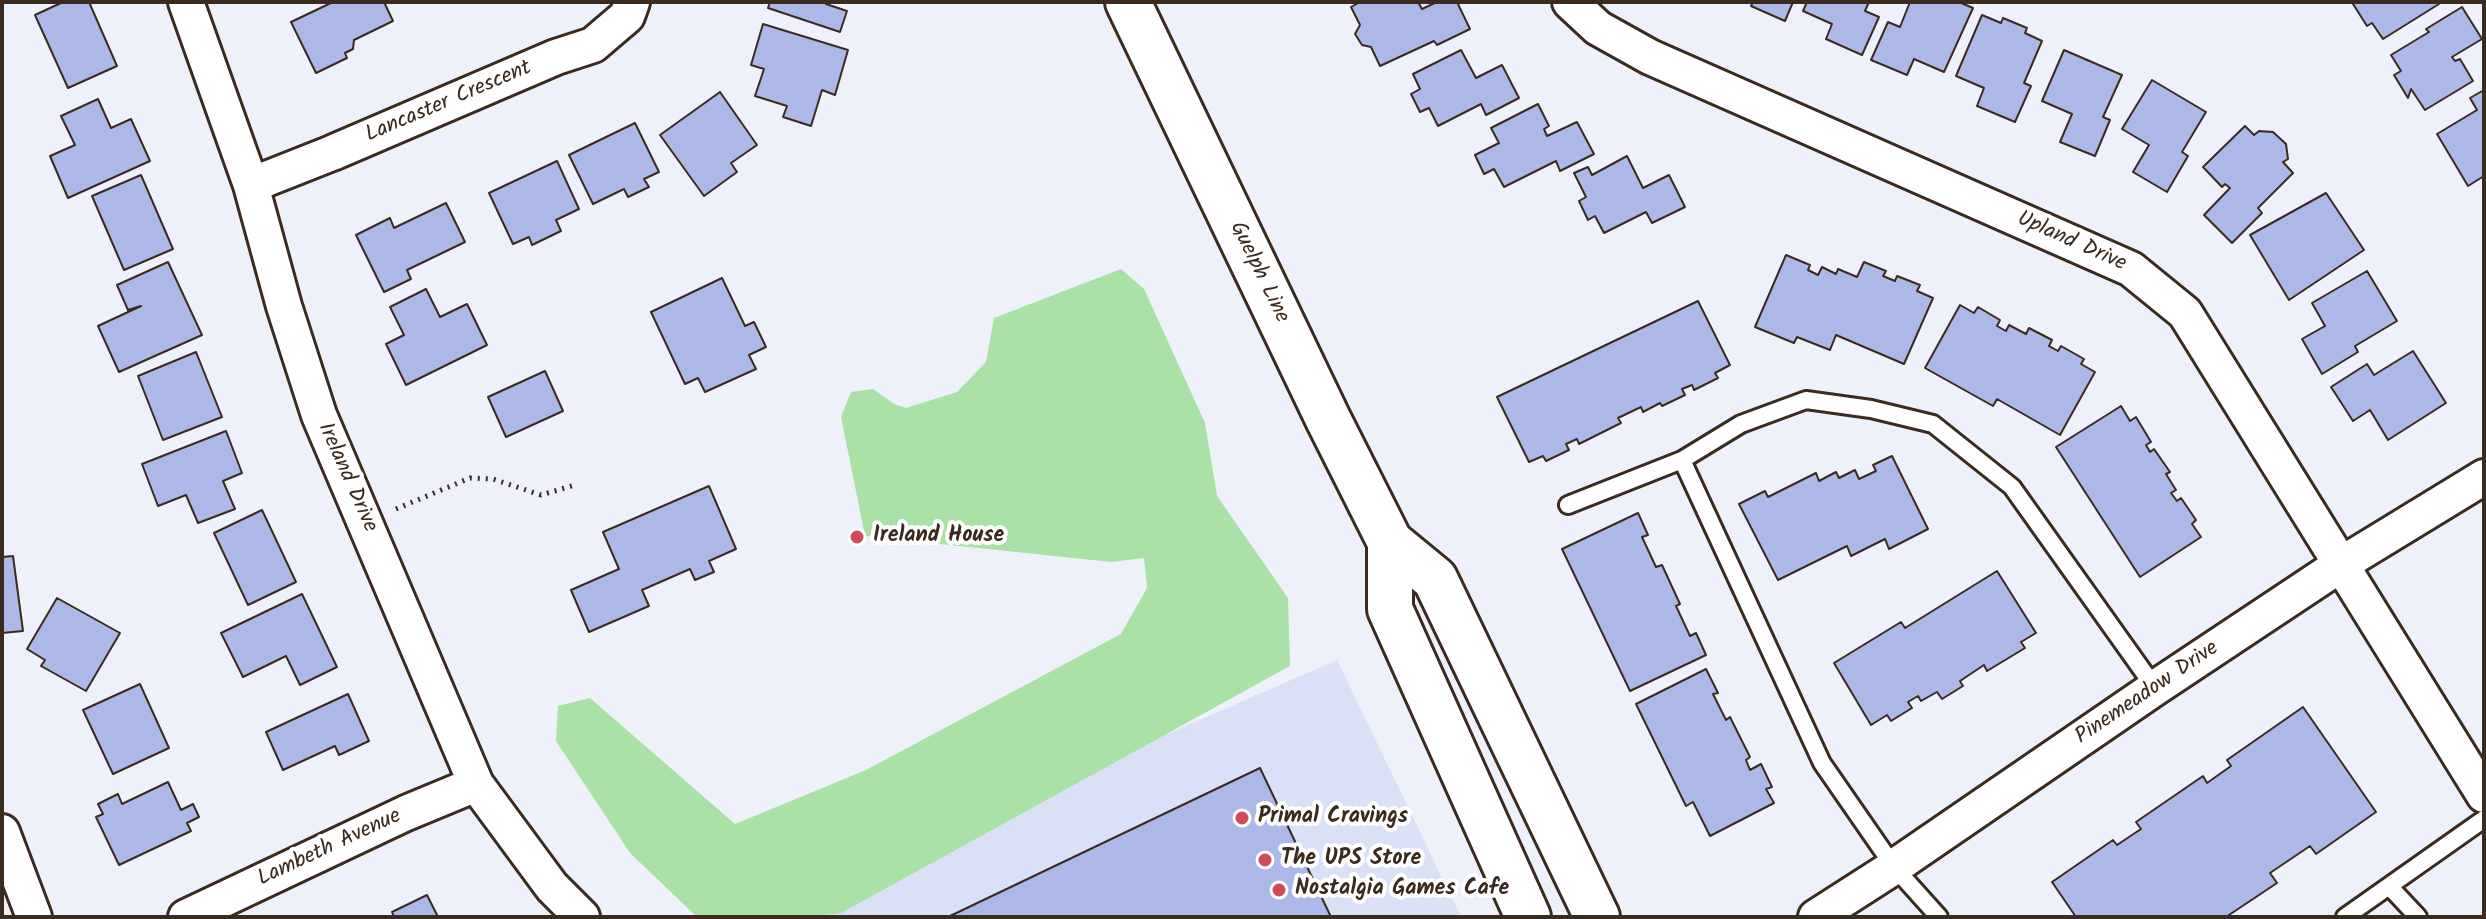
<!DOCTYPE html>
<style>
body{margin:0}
#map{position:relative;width:2486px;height:919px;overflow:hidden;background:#eef1fa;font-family:Kalam,sans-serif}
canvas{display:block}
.frame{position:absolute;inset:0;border:4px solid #3b2a1e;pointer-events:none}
</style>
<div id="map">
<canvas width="2486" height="919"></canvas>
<div class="frame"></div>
</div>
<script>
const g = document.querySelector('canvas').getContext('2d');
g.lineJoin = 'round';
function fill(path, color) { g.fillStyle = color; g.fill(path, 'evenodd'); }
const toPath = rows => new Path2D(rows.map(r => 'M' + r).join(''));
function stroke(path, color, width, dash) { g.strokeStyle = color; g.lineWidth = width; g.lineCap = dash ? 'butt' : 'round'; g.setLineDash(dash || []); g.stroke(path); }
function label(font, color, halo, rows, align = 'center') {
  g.font = font + ' Kalam,sans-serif'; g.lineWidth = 8; g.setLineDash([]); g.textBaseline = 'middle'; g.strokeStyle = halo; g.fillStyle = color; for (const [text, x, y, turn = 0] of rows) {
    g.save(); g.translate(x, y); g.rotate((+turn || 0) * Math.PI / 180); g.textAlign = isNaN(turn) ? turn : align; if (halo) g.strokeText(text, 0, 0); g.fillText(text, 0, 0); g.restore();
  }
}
const built = toPath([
 [1337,660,1461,917,788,917,1133,749]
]);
const green = toPath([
 [1121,269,1144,289,1205,423,1217,496,1288,598,1290,666,841,913,808,917,697,917,630,853,556,741,558,706,590,698,735,824,866,770,1121,634,1147,588,1144,558,1111,562,865,536,841,417,851,392,873,389,894,404,906,408,957,392,986,362,994,318]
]);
const building = toPath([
 [63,2,89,2,117,66,68,88,35,15,63,2],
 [333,2,384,2,393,21,354,40,353,49,345,53,347,58,316,73,291,22,333,2],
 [770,2,826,2,826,4,847,11,840,32,768,8,770,2],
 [1360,2,1418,2,1422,9,1437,2,1457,2,1470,29,1437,45,1434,41,1380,66,1371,47,1362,45,1355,34,1360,25,1351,7,1360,2],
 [1753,2,1793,2,1785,21,1751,6,1753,2],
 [1807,2,1869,2,1865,11,1879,17,1862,55,1826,39,1832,24,1803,11,1807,2],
 [1910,2,1959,2,1973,8,1944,72,1914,59,1907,75,1871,60,1888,22,1900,27,1910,2],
 [2356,2,2438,2,2439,4,2383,39,2372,23,2367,26,2353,4,2356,2],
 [2462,7,2482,39,2452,57,2455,61,2460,59,2473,81,2425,110,2411,89,2408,98,2394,75,2401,71,2391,55,2429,32,2426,29,2462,7],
 [1982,15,2001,23,2003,18,2027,28,2025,33,2042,41,2024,83,2031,86,2015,122,1977,106,1984,88,1956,76,1982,15],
 [763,24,848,50,835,95,822,90,811,126,783,117,787,106,755,96,764,69,751,65,763,24],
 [1461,50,1476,78,1502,65,1519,98,1486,115,1481,104,1438,126,1429,108,1420,112,1411,94,1420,89,1413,74,1461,50],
 [2064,50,2122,75,2103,117,2110,120,2095,156,2060,142,2072,114,2042,101,2064,50],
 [2152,80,2206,112,2182,152,2188,156,2167,192,2133,172,2149,145,2122,129,2152,80],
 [2484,90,2484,176,2468,186,2437,134,2477,110,2470,98,2484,90],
 [720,92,757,145,731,163,737,172,704,196,660,135,720,92],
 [98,99,111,128,131,119,150,161,68,198,50,156,75,145,61,116,98,99],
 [1538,104,1549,126,1544,129,1547,136,1577,122,1594,154,1560,171,1556,161,1504,187,1494,169,1484,174,1475,155,1499,143,1491,128,1538,104],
 [635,123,659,172,644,179,649,187,628,197,624,189,593,204,569,155,635,123],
 [2245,126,2254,135,2259,131,2273,132,2286,144,2288,159,2283,162,2293,173,2258,208,2262,213,2232,243,2204,215,2230,188,2225,184,2222,187,2203,167,2245,126],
 [1627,156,1643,188,1669,175,1685,207,1652,223,1646,212,1604,233,1595,216,1588,220,1579,201,1586,197,1574,173,1588,167,1592,175,1627,156],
 [557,161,579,209,556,220,561,231,532,245,529,237,513,244,489,193,557,161],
 [141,175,173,249,124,270,92,196,141,175],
 [2326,193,2364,250,2289,300,2250,235,2326,193],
 [446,203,465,242,407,270,411,279,384,292,356,235,390,218,394,228,446,203],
 [1786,255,1810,265,1808,270,1818,275,1822,267,1836,274,1838,269,1857,277,1864,262,1886,271,1883,276,1895,281,1897,276,1920,285,1917,291,1933,298,1904,364,1836,335,1830,350,1797,337,1794,343,1755,327,1786,255],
 [168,262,202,335,119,372,98,326,141,306,128,310,117,285,168,262],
 [2367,271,2397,321,2355,346,2358,352,2322,374,2302,339,2325,326,2312,303,2367,271],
 [722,278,745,326,754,322,766,347,749,355,756,369,705,392,698,378,685,384,651,312,722,278],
 [426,289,440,317,467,304,487,345,406,385,386,344,404,335,390,307,426,289],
 [1698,301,1730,365,1715,373,1718,378,1694,390,1692,385,1682,389,1685,395,1662,406,1660,403,1643,412,1641,407,1618,418,1621,423,1579,444,1577,439,1566,444,1569,450,1546,461,1543,456,1529,462,1497,397,1698,301],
 [1960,305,1974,313,1978,307,2000,320,1997,326,2006,331,2009,325,2026,334,2029,328,2052,340,2049,346,2058,351,2061,346,2084,359,2081,364,2095,372,2060,435,1997,399,1993,406,1925,368,1960,305],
 [2413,351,2446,403,2388,440,2370,410,2353,421,2331,387,2367,364,2374,375,2413,351],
 [196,352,222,417,163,440,138,376,196,352],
 [545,371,563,411,506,437,488,397,545,371],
 [2121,406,2130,421,2136,417,2151,442,2146,445,2150,452,2154,449,2170,472,2166,474,2176,490,2171,493,2177,501,2181,498,2196,520,2192,524,2201,537,2140,577,2056,447,2121,406],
 [226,431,242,473,223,481,235,509,198,523,186,495,158,506,142,464,226,431],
 [1892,456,1928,529,1889,549,1885,539,1851,556,1847,546,1778,580,1739,504,1765,491,1768,497,1816,473,1819,481,1836,472,1839,478,1855,470,1859,479,1876,471,1873,465,1892,456],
 [709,486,736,549,709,561,714,572,695,580,690,569,642,590,649,606,589,632,571,590,619,569,603,532,709,486],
 [262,510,296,582,248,605,214,533,262,510],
 [1638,513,1648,535,1642,537,1656,567,1662,565,1680,604,1676,606,1690,636,1696,633,1706,655,1630,691,1562,549,1638,513],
 [13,556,23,631,2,633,2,557,13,556],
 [1997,571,2036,633,2021,642,2025,648,1987,671,1984,665,1960,681,1963,686,1942,699,1937,692,1921,701,1918,696,1908,702,1912,708,1891,721,1887,715,1871,725,1834,663,1901,622,1905,628,1997,571],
 [302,594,337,667,300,685,286,656,243,677,221,633,302,594],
 [57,598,120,633,86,691,41,666,45,660,27,649,57,598],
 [1706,669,1718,693,1713,694,1726,720,1730,717,1750,757,1746,760,1750,770,1761,764,1772,787,1766,789,1774,803,1710,836,1693,802,1686,806,1636,704,1706,669],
 [140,684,169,748,113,774,83,710,140,684],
 [348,694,369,741,339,755,335,746,283,770,266,732,348,694],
 [2303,707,2376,812,2316,854,2310,846,2270,873,2277,883,2226,917,2076,917,2052,882,2113,840,2117,845,2141,829,2136,822,2203,776,2207,783,2231,766,2227,760,2303,707],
 [1260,768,1331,917,948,917,1260,768],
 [168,782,181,810,193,804,199,817,187,823,191,831,119,865,96,817,103,814,98,804,118,794,122,804,168,782],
 [427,895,438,917,394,917,392,912,427,895]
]);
const path = toPath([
 [396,509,470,478,493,479,541,495,575,485]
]);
const service = toPath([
 [1682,460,1822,763,1894,867,1939,917],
 [1568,505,1682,460,1741,424,1806,400,1871,409,1933,424,2012,487,2155,688],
 [2389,886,2418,917],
 [2345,917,2484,819]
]);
const minor = toPath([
 [186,2,251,185,284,306,319,415,476,784,552,887,582,917],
 [1570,2,1598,28,1650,57,2131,269,2185,313,2484,795],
 [251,185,332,153,556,57,593,45,627,16,632,2],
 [2,832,34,917],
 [186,917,406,813,476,784],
 [1816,917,1894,867,2155,688,2340,565,2484,477]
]);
const secondary = toPath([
 [1128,2,1328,419,1390,542,1435,579,1597,917],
 [1390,542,1390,609,1528,917]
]);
const markers = [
 [857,537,8,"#d1495b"],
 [1242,818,8,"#d1495b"],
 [1265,860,8,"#d1495b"],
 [1279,890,8,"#d1495b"]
];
const streetNames = [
 ["Lancaster Crescent",449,103,-23],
 ["Upland Drive",2071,243,24],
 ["Guelph Line",1258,273,64],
 ["Ireland Drive",346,478,66],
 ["Pinemeadow Drive",2148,694,-34],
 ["Lambeth Avenue",330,849,-25]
];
const poiNames = [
 ["Ireland House",873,537],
 ["Primal Cravings",1258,818],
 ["The UPS Store",1281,860],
 ["Nostalgia Games Cafe",1295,890]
];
fill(built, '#dae0f5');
fill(green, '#a9e1a6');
fill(building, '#acb8e8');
stroke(building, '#3b2a1e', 2);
stroke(service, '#3b2a1e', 22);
stroke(minor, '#3b2a1e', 40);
stroke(secondary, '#3b2a1e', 50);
stroke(path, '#3b2a1e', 5, [2, 6]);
stroke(service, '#fff', 16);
stroke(minor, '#fff', 34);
stroke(secondary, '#fff', 44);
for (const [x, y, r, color] of markers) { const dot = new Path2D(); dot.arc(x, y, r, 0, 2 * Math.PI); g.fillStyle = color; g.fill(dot); stroke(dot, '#fff', 3); }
label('22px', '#3b2a1e', '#fff', streetNames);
label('bold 22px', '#3b2a1e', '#fff', poiNames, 'left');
</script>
